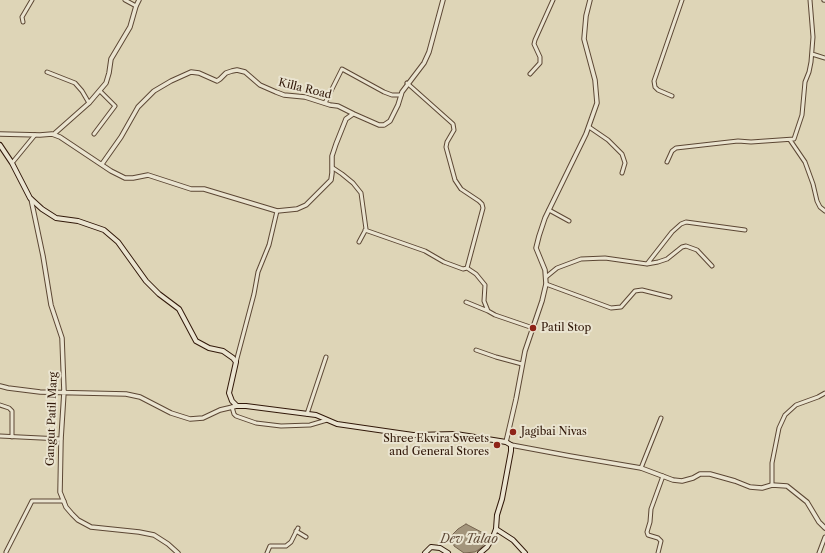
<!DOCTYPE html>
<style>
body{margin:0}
canvas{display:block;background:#ded5b7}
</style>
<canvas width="825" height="553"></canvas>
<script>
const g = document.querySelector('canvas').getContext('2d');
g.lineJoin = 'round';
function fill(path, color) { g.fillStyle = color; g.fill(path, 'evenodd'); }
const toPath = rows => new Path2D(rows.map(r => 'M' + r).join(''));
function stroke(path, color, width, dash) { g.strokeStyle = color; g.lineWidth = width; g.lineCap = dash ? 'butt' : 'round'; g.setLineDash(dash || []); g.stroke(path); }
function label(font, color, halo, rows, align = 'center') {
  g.font = font + ' "Libre Caslon Text",serif'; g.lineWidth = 4; g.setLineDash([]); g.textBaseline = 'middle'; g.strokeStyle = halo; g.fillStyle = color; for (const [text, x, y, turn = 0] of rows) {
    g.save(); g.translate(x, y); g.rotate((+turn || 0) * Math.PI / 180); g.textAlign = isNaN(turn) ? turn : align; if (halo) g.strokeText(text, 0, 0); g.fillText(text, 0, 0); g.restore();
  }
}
const water = toPath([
 [466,524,487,535,485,543,481,548,475,552,464,553,454,546,452,535,458,529,466,524]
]);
const minor = toPath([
 [125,0,136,6],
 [23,22,22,17,32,0],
 [812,54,825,58],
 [47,72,75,83,82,91,89,103],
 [530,74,540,63,540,57,534,44,535,40,553,0],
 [407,83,453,124,454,130,447,142,446,147,455,180,461,189,479,201,482,204,483,208,467,268],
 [672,96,658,90,655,87,654,81,682,0],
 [325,103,342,69,384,92,392,95,401,95],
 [589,127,608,140,622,154,625,163,622,173],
 [94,134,115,106,100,91],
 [790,140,805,162,813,184,817,201,820,207,825,211],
 [667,162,672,151,676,148,738,141,751,142,794,139,802,115,805,82,809,72,811,62,813,37,810,0],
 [12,163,35,135],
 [333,168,342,174,353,183,361,193,366,229,359,242],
 [549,210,569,221],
 [365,230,425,251,444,262,463,269,467,268,476,274,485,285,484,301,488,311,495,315,533,328],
 [647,264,672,232,681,224,686,222,745,230],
 [546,277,557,268,581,259,605,258,647,264,658,262,667,259,682,247,686,246,697,250,712,266],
 [546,284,611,308,621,307,635,291,642,290,670,297],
 [466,302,488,311],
 [476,350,496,357,522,364],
 [236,362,254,294,258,272,269,245,277,211],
 [0,405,9,408,12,411,12,437],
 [232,407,234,414,236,416,256,423,281,426,310,425,327,420],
 [307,414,326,357],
 [0,436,61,439],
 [641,468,661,418],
 [772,485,772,463,779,428,785,415,796,405,818,397,825,393],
 [296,531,306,537],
 [6,552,32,501,64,501],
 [267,553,270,546,286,546,291,542,298,528],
 [658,553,661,541,658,538,648,535,647,532,650,522,651,509,663,476],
 [819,553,825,537]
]);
const tertiary = toPath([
 [824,0,825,0],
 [0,134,40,135,52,134,60,137,111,171,125,178,133,178,148,175,191,189,204,189,277,211,297,209,306,205,331,180,332,173,332,156,336,144,346,119,353,114],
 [54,134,89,103,106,83,109,73,111,59,130,27,136,6,139,0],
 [102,164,121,137,138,107,154,91,171,81,191,72,199,73,217,81,220,79,226,73,232,71,237,70,245,72,260,85,276,92,284,95,305,97,330,105,338,106,354,114,379,125,384,125,390,121,398,105,402,92,424,63,429,52,443,0],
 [31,199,43,256,51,305,62,338,64,392,61,439,60,492,66,507,72,514,78,520,91,527,139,532,154,535,168,544,178,553],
 [0,386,8,388,40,392,126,394,140,397,171,413,190,419,203,418,220,410,237,406],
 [506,442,516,399,525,351,542,301,546,284,545,270,536,248,539,236,545,218,586,134,597,103,595,80,584,39,586,16,590,0],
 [511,445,570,456,641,468,673,480,682,481,693,478,700,474,710,474,735,481,750,487,762,488,772,485,787,486,807,502,819,522,825,528]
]);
const secondary = toPath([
 [0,145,12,163,30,198,42,209,56,218,78,221,104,230,118,242,146,281,159,294,179,309,196,341,209,348,223,351,233,358,236,362,229,393,232,401,237,406,246,406,316,415,337,424,399,433,413,435,456,434,506,442,511,445,511,451,502,499,497,515,496,529,493,537,487,547,480,553],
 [496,529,513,540,525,553],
 [425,553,431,547,440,548,448,553]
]);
const markers = [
 [533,328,4,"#8f2418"],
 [513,432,4,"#8f2418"],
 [497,445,4,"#8f2418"]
];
const streetNames = [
 ["Killa Road",305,89,14],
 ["Gangut Patil Marg",52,419,-88]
];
const poiNames = [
 ["Patil Stop",541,328],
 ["Jagibai Nivas",521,432],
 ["Shree Ekvira Sweets",489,439,"right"],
 ["and General Stores",489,452,"right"]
];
const waterNames = [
 ["Dev Talao",469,540]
];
fill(water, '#a3957c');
stroke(water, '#75634e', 1);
stroke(minor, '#5c4734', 5);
stroke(tertiary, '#5c4734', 5.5);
stroke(secondary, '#311809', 6);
stroke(minor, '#eae4d0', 3);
stroke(tertiary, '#eae4d0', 3.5);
stroke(secondary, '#eae4d0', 4);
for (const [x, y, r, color] of markers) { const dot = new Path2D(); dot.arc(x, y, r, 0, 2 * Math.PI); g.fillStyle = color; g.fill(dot); stroke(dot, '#eae4d0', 1.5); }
label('11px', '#311809', '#eae4d0', streetNames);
label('11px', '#311809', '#eae4d0', poiNames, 'left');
label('italic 12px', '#5f4a37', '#eae4d0', waterNames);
</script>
